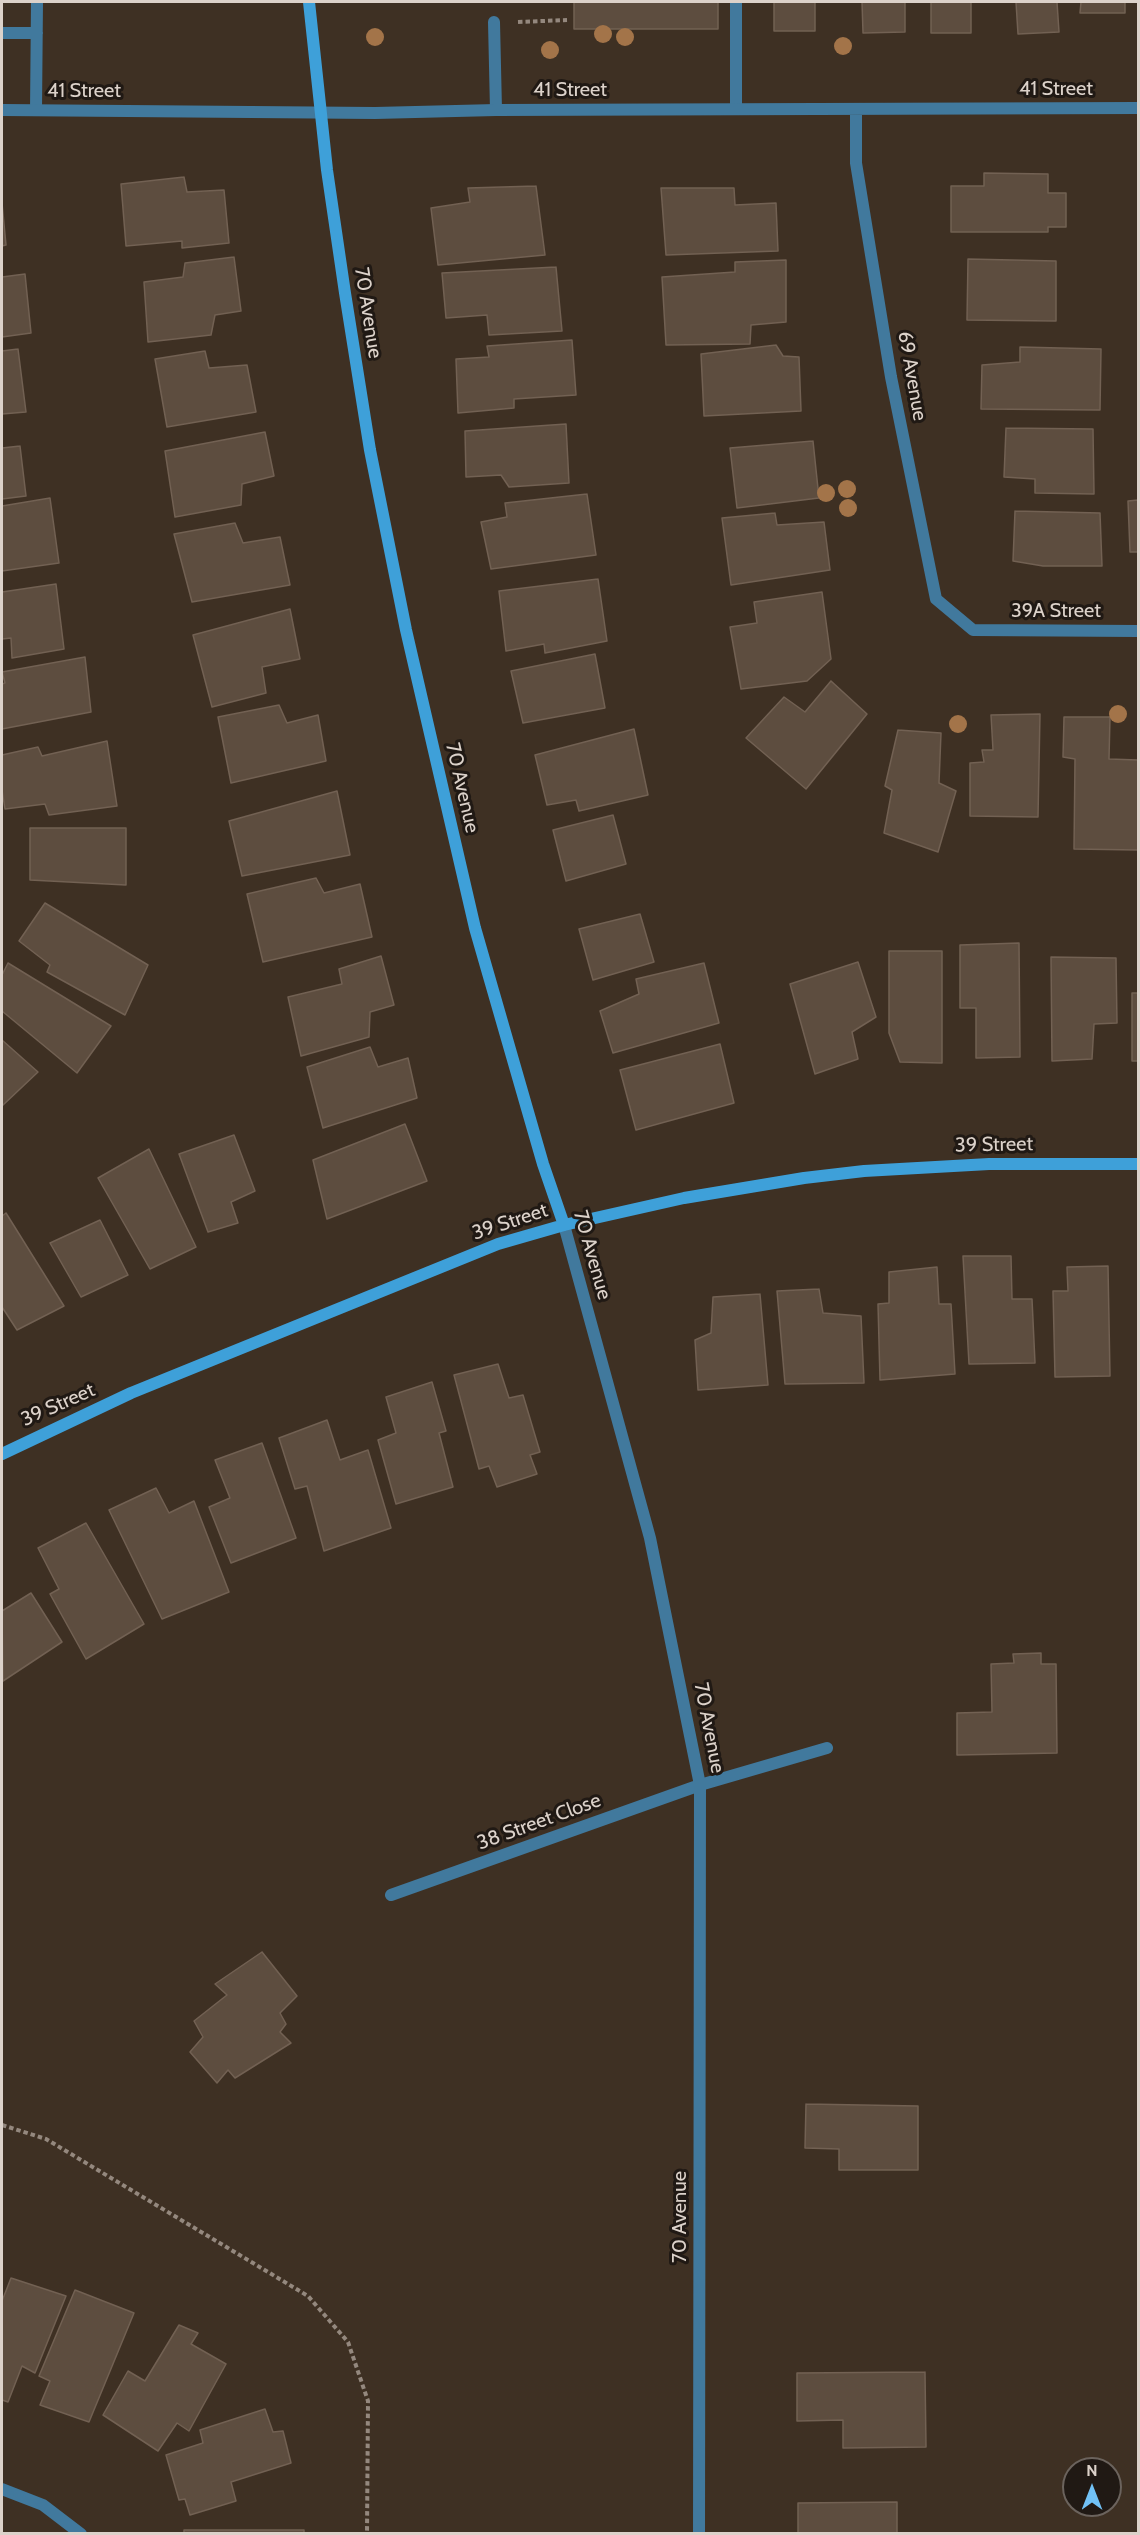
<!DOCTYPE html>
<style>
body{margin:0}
#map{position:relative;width:1140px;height:2535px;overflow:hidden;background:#3e3023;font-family:Cabin,sans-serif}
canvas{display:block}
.frame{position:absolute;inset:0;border:3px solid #dcd2ca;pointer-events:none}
.north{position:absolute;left:1062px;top:2457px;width:60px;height:60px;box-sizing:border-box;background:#201914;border:2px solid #6b635d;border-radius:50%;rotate:0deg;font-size:16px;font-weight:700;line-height:24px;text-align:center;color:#dcd2ca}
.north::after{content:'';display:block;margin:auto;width:21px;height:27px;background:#71c1f5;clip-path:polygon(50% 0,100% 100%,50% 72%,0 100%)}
</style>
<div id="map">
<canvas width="1140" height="2535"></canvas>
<div class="frame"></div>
<div class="north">N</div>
</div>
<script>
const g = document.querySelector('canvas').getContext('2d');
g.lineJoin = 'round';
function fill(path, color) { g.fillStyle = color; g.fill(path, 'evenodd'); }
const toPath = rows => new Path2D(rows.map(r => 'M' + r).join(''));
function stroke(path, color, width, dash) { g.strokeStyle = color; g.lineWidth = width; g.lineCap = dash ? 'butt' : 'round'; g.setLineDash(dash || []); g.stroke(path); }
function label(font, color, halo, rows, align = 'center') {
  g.font = font + ' Cabin,sans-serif'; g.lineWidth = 6; g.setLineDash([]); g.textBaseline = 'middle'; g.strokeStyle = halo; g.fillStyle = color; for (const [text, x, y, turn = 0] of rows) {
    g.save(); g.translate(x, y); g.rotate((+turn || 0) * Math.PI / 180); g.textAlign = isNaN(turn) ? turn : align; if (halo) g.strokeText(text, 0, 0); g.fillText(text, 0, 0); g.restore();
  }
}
const building = toPath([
 [574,2,718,2,718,29,574,29,574,2],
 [774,2,815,2,815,31,774,31,774,2],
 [862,2,905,2,905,32,863,33,862,2],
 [931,2,971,2,971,33,931,33,931,2],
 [1016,2,1057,2,1059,32,1018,34,1016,2],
 [1081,2,1125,2,1125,13,1080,13,1081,2],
 [984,173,1048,174,1048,193,1066,193,1066,227,1048,227,1048,232,951,232,951,186,984,186,984,173],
 [184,177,187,192,224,190,229,243,182,248,182,241,126,246,121,184,184,177],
 [536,186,545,255,438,265,431,208,470,202,468,188,536,186],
 [661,188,734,188,735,205,776,203,778,251,666,255,661,188],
 [2,203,6,245,2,246,2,203],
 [234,257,241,311,215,315,211,335,148,342,144,282,183,277,185,263,234,257],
 [968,259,1056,261,1056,321,967,320,968,259],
 [786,260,786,322,751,325,750,344,666,345,662,277,735,272,735,262,786,260],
 [556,267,562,331,489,335,487,315,446,318,442,273,556,267],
 [25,274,31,333,2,337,2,277,25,274],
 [572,340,576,395,514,399,514,408,458,413,456,359,489,357,487,346,572,340],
 [776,345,783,356,799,357,801,411,704,416,701,354,776,345],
 [1020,347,1101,349,1100,410,981,409,982,365,1020,362,1020,347],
 [18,349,26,412,2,414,2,351,18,349],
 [205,351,209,368,247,365,256,412,167,427,155,359,205,351],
 [566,424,569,483,509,487,501,475,466,477,465,431,566,424],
 [1006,428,1093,429,1094,494,1035,493,1035,479,1004,477,1006,428],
 [265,432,274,476,242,484,241,505,175,517,165,451,265,432],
 [813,441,819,498,737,508,730,448,813,441],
 [20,446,26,496,2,499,2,448,20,446],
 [587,494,596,555,491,569,481,522,507,517,505,503,587,494],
 [50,498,59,563,2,571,2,506,50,498],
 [1138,500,1138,552,1130,552,1128,501,1138,500],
 [1015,511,1100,513,1102,566,1043,566,1013,561,1015,511],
 [775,513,777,525,824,522,830,570,731,585,722,518,775,513],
 [235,523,243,543,280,537,290,585,192,602,174,534,235,523],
 [598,579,607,641,545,653,544,644,506,651,499,591,598,579],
 [56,584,64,649,12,658,11,638,2,639,2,592,56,584],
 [822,592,831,659,807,681,741,689,730,627,757,623,754,602,822,592],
 [290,609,300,659,262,667,266,693,212,707,193,635,290,609],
 [595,654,605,708,523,723,511,671,595,654],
 [85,657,91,712,2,729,2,684,5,683,2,672,85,657],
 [831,681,867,714,806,789,746,738,784,697,805,712,831,681],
 [279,705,287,723,318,715,326,761,231,783,218,717,279,705],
 [1040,714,1038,817,970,816,970,763,984,762,982,750,993,750,991,715,1040,714],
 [1064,717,1110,717,1109,759,1138,760,1138,850,1074,849,1075,759,1063,757,1064,717],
 [634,729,648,795,579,811,576,800,547,805,535,755,634,729],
 [898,730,941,733,939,783,956,791,938,852,884,833,892,790,885,786,898,730],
 [107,741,117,806,49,815,45,804,5,809,2,790,2,755,38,747,42,756,107,741],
 [337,791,350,855,242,876,229,821,337,791],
 [613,815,626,864,566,881,553,830,613,815],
 [30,828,126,828,126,885,30,880,30,828],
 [316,878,324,893,360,884,372,937,263,962,247,894,316,878],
 [45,903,148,965,125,1015,47,972,50,965,19,941,45,903],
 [640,914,654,962,593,980,579,929,640,914],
 [1019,943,1020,1057,976,1058,976,1008,960,1008,960,945,1019,943],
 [889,951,942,951,942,1063,900,1062,889,1033,889,951],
 [381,956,394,1005,370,1012,369,1037,301,1056,288,997,342,984,339,969,381,956],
 [1051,957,1116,958,1117,1023,1094,1024,1092,1059,1052,1061,1051,957],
 [858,962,876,1017,852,1032,858,1059,815,1074,790,984,858,962],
 [8,963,111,1026,77,1073,2,1011,2,975,8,963],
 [704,963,719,1023,613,1053,600,1011,639,994,636,979,704,963],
 [1132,993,1138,993,1138,1061,1132,1061,1132,993],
 [2,1040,38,1072,2,1106,2,1040],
 [720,1044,734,1103,636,1130,620,1070,720,1044],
 [370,1047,378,1067,408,1058,417,1098,323,1128,307,1067,370,1047],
 [405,1124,427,1181,327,1219,313,1160,405,1124],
 [234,1135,255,1191,231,1202,238,1223,208,1232,179,1154,234,1135],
 [149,1149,196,1247,150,1269,98,1178,149,1149],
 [6,1213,64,1306,17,1330,2,1307,2,1216,6,1213],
 [100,1220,128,1275,81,1297,50,1243,100,1220],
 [963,1256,1011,1256,1012,1299,1032,1299,1035,1363,969,1364,963,1256],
 [1108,1266,1110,1376,1055,1377,1053,1291,1068,1291,1067,1267,1108,1266],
 [937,1267,939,1304,951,1304,955,1374,880,1380,878,1304,889,1303,889,1272,937,1267],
 [819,1289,823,1313,861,1316,864,1383,785,1384,777,1291,819,1289],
 [760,1294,768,1385,698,1390,695,1340,711,1333,713,1297,760,1294],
 [498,1364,509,1398,523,1395,540,1452,530,1455,537,1474,497,1487,489,1466,479,1469,454,1375,498,1364],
 [432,1382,446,1431,439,1433,453,1487,396,1504,378,1440,396,1433,386,1397,432,1382],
 [327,1420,340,1460,368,1450,391,1528,324,1551,307,1486,295,1489,279,1438,327,1420],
 [262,1443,296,1538,231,1563,209,1507,230,1498,215,1460,262,1443],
 [156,1488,169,1513,194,1501,229,1592,162,1619,109,1510,156,1488],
 [86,1523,144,1624,86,1659,50,1594,59,1589,38,1548,86,1523],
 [31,1593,62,1642,3,1681,2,1611,31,1593],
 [1041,1653,1041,1664,1056,1664,1057,1753,957,1755,957,1713,992,1712,991,1664,1014,1663,1013,1654,1041,1653],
 [262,1952,297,1996,280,2013,286,2024,280,2032,291,2043,235,2078,228,2070,217,2083,190,2052,203,2037,194,2021,227,1995,215,1984,262,1952],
 [806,2104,918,2106,918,2170,839,2170,839,2149,805,2148,806,2104],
 [11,2278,66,2296,35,2373,22,2366,8,2402,2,2400,2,2301,11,2278],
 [75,2290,134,2313,89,2422,40,2405,50,2381,39,2376,75,2290],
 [179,2325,198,2333,191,2344,226,2364,189,2431,177,2423,158,2451,103,2415,128,2371,145,2381,179,2325],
 [925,2372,926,2447,843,2448,843,2420,797,2421,797,2373,925,2372],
 [265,2409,273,2432,283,2431,291,2463,231,2482,236,2501,190,2515,185,2499,179,2500,166,2455,203,2443,200,2430,265,2409],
 [897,2502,897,2534,798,2534,798,2503,897,2502],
 [184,2530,304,2530,304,2534,184,2534,184,2530]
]);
const path = toPath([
 [518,22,567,20],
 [2,2125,46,2139,308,2296,348,2342,368,2401,367,2534]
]);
const lane = toPath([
 [736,2,736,109],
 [494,22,496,110],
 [2,33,37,33],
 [36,110,37,2]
]);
const street = toPath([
 [2,110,375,113,496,110,1138,108],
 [856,110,856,163,891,377,936,599,973,630,1138,631],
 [564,1225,650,1538,700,1785,699,2534],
 [391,1895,700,1785,827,1748],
 [2,2489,43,2505,81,2534]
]);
const secondary = toPath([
 [309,2,327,170,345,293,370,450,406,630,475,928,543,1164,564,1225],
 [2,1454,131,1393,498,1244,564,1225,684,1198,804,1178,864,1171,989,1164,1138,1164]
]);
const trees = [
 [603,34],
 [375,37],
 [625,37],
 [843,46],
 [550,50],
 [847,489],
 [826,493],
 [848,508],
 [1118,714],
 [958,724]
];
const streetNames = [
 ["41 Street",1056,89],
 ["41 Street",570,90],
 ["41 Street",84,91],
 ["70 Avenue",368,313,81],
 ["69 Avenue",912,376,80],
 ["39A Street",1056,611],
 ["70 Avenue",462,788,77],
 ["39 Street",994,1145,-1],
 ["39 Street",510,1222,-18],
 ["70 Avenue",592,1255,74],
 ["39 Street",58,1405,-24],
 ["70 Avenue",709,1728,79],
 ["38 Street Close",539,1822,-20],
 ["70 Avenue",680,2217,-90]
];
fill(building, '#5d4d3f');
stroke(building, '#726153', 1.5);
stroke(path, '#94887e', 4, [4.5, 3]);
stroke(lane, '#41799d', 12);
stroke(street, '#41799d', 12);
stroke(secondary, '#3ea0d9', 12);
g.fillStyle = '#a37449';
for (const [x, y] of trees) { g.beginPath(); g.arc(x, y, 9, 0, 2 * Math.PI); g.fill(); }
label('20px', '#dcd2ca', '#201914', streetNames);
</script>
